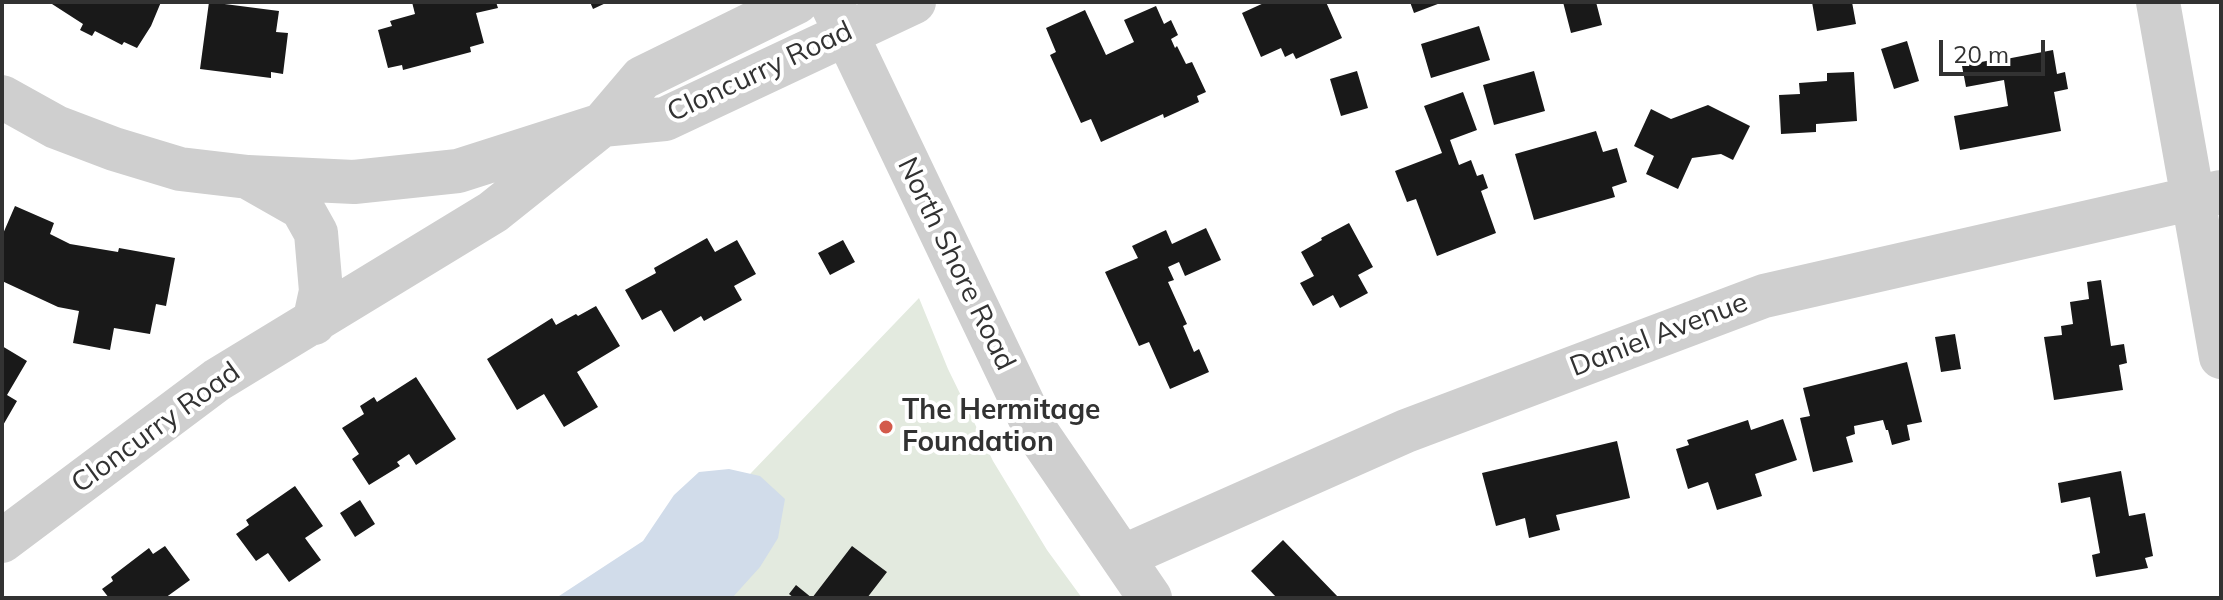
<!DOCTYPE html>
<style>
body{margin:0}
#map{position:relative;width:2223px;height:600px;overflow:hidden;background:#fff;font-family:Mulish,sans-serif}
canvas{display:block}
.frame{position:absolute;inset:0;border:4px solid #323232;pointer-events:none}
.scale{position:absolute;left:1939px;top:40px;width:106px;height:36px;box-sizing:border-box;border:4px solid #323232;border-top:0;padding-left:10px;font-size:24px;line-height:28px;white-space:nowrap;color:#323232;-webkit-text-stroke:6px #fff;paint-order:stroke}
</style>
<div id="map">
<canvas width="2223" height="600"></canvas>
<div class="frame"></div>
<div class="scale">20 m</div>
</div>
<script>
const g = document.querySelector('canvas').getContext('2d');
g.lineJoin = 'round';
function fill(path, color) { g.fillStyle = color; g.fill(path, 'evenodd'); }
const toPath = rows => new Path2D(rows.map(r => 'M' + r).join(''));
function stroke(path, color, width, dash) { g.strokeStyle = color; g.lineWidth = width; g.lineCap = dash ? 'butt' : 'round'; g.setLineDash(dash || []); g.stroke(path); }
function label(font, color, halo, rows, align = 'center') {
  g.font = font + ' Mulish,sans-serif'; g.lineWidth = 8; g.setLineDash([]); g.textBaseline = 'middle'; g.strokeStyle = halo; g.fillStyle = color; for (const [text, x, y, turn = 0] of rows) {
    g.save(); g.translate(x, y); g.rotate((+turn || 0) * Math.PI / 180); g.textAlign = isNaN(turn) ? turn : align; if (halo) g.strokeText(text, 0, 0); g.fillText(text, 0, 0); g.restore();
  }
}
const green = toPath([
 [919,298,948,369,993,461,1047,550,1082,598,631,598]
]);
const water = toPath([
 [729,469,760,476,785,499,778,538,760,567,732,598,556,598,643,541,674,495,699,472]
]);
const building = toPath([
 [53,2,161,2,151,26,137,48,124,42,122,45,95,31,92,36,80,30,83,24,52,4],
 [209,2,279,11,276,32,288,33,283,74,271,72,271,78,200,69],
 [412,2,496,2,498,8,476,13,484,43,470,47,471,52,403,70,402,65,388,68,378,30,392,26,390,21,415,14],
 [590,2,608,2,593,9],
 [1266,2,1326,2,1342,38,1296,59,1293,53,1285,57,1281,48,1261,57,1242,13],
 [1410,2,1443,2,1414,13],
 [1563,2,1596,2,1602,25,1571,33],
 [1812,2,1852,2,1856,24,1817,31],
 [1156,6,1164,24,1171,20,1178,35,1171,39,1175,48,1177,46,1186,64,1192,62,1206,92,1197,96,1199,102,1164,118,1163,114,1101,142,1091,119,1081,123,1050,55,1056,52,1046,28,1085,10,1106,55,1134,42,1124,20],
 [1479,26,1490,60,1431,78,1421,44],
 [1907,41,1919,81,1894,89,1881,49],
 [2053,50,2057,74,2065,72,2068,89,2054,92,2061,131,1960,150,1954,116,2008,106,2004,80,1966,87,1962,66,1991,60,1992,66,2002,64,2001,60],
 [1357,71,1368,108,1341,116,1330,79],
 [1534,71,1545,111,1494,125,1483,85],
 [1854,72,1857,121,1816,124,1816,132,1781,134,1779,95,1800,94,1799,83,1827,81,1827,73],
 [1463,92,1477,130,1450,140,1459,165,1471,160,1477,176,1483,174,1488,188,1481,191,1496,233,1437,256,1416,199,1407,202,1395,171,1442,153,1424,106],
 [1708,105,1750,126,1733,160,1721,154,1692,158,1678,189,1646,174,1654,156,1634,146,1651,109,1671,119],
 [1596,131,1603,152,1617,148,1627,182,1612,187,1615,197,1534,220,1515,154],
 [15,206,54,223,50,234,70,244,118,252,119,248,175,258,166,306,156,304,150,334,114,328,110,350,73,343,79,311,58,307,2,281,2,236],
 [1349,223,1373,267,1358,275,1368,293,1340,308,1333,295,1313,306,1300,283,1314,276,1301,252,1322,240,1321,238],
 [1206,228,1221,260,1185,276,1179,262,1168,267,1174,280,1168,282,1187,324,1183,326,1194,352,1199,349,1209,372,1170,389,1149,342,1139,346,1105,272,1138,258,1132,246,1166,230,1172,244],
 [707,238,715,252,737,240,756,274,734,286,742,300,704,321,701,316,674,332,661,310,642,320,625,290,656,273,654,268],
 [843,240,855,262,830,275,818,253],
 [2101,280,2111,346,2124,344,2127,363,2119,365,2123,390,2054,400,2044,337,2062,335,2061,326,2073,324,2070,302,2089,299,2087,282],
 [596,306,620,346,577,372,598,407,564,427,544,394,517,410,487,359,552,318,556,325,576,314,578,316],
 [1955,334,1961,369,1941,372,1935,337],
 [2,346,27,361,7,395,17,401,2,427],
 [1907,362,1922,422,1907,425,1910,440,1892,445,1888,430,1886,430,1883,420,1854,426,1855,434,1846,437,1853,462,1813,472,1800,418,1810,416,1803,388],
 [416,377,456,439,416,465,409,454,397,462,400,466,369,485,352,459,359,454,342,428,364,414,360,406,374,397,377,402],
 [1783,419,1797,460,1755,474,1762,496,1717,510,1708,482,1688,489,1676,449,1689,445,1687,440,1748,420,1751,430],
 [1617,441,1630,498,1556,515,1560,530,1529,538,1525,518,1496,526,1482,473],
 [2121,471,2129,516,2145,513,2153,556,2145,558,2148,568,2096,577,2092,555,2100,553,2090,497,2061,503,2058,483],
 [295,486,323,526,305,538,321,560,289,582,268,553,256,561,236,534,249,525,246,520],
 [360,500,375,524,355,537,340,513],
 [1283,540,1339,598,1277,598,1251,571],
 [165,546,190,580,165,598,109,598,102,589,113,581,111,577,149,548,153,554],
 [852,546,887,572,867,598,794,598,789,594,796,585,812,598]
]);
const minor = toPath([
 [831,2,1036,431,1150,598],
 [2158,2,2221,357],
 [2,97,56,127,114,149,180,169,248,177,354,182,458,171,602,125,665,119,914,2],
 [251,179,302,208,316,233,321,291,314,323],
 [2,541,217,380,493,212,602,125,642,78,797,2],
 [1122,557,1406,431,1764,296,2221,192]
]);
const markers = [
 [886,427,8,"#d35a4b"]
];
const streetNames = [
 ["Cloncurry Road",760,72,-25],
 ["North Shore Road",956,264,64],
 ["Daniel Avenue",1659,335,-21],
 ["Cloncurry Road",156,428,-36]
];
const poiNames = [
 ["The Hermitage",902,411],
 ["Foundation",902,443]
];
fill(green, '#e3eadf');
fill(water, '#d1dcea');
fill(building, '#191919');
stroke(minor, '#cfcfcf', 44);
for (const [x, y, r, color] of markers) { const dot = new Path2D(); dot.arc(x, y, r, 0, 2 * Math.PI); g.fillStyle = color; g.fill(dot); stroke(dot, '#fff', 3); }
label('28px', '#323232', '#fff', streetNames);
label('bold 28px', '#323232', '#fff', poiNames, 'left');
</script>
